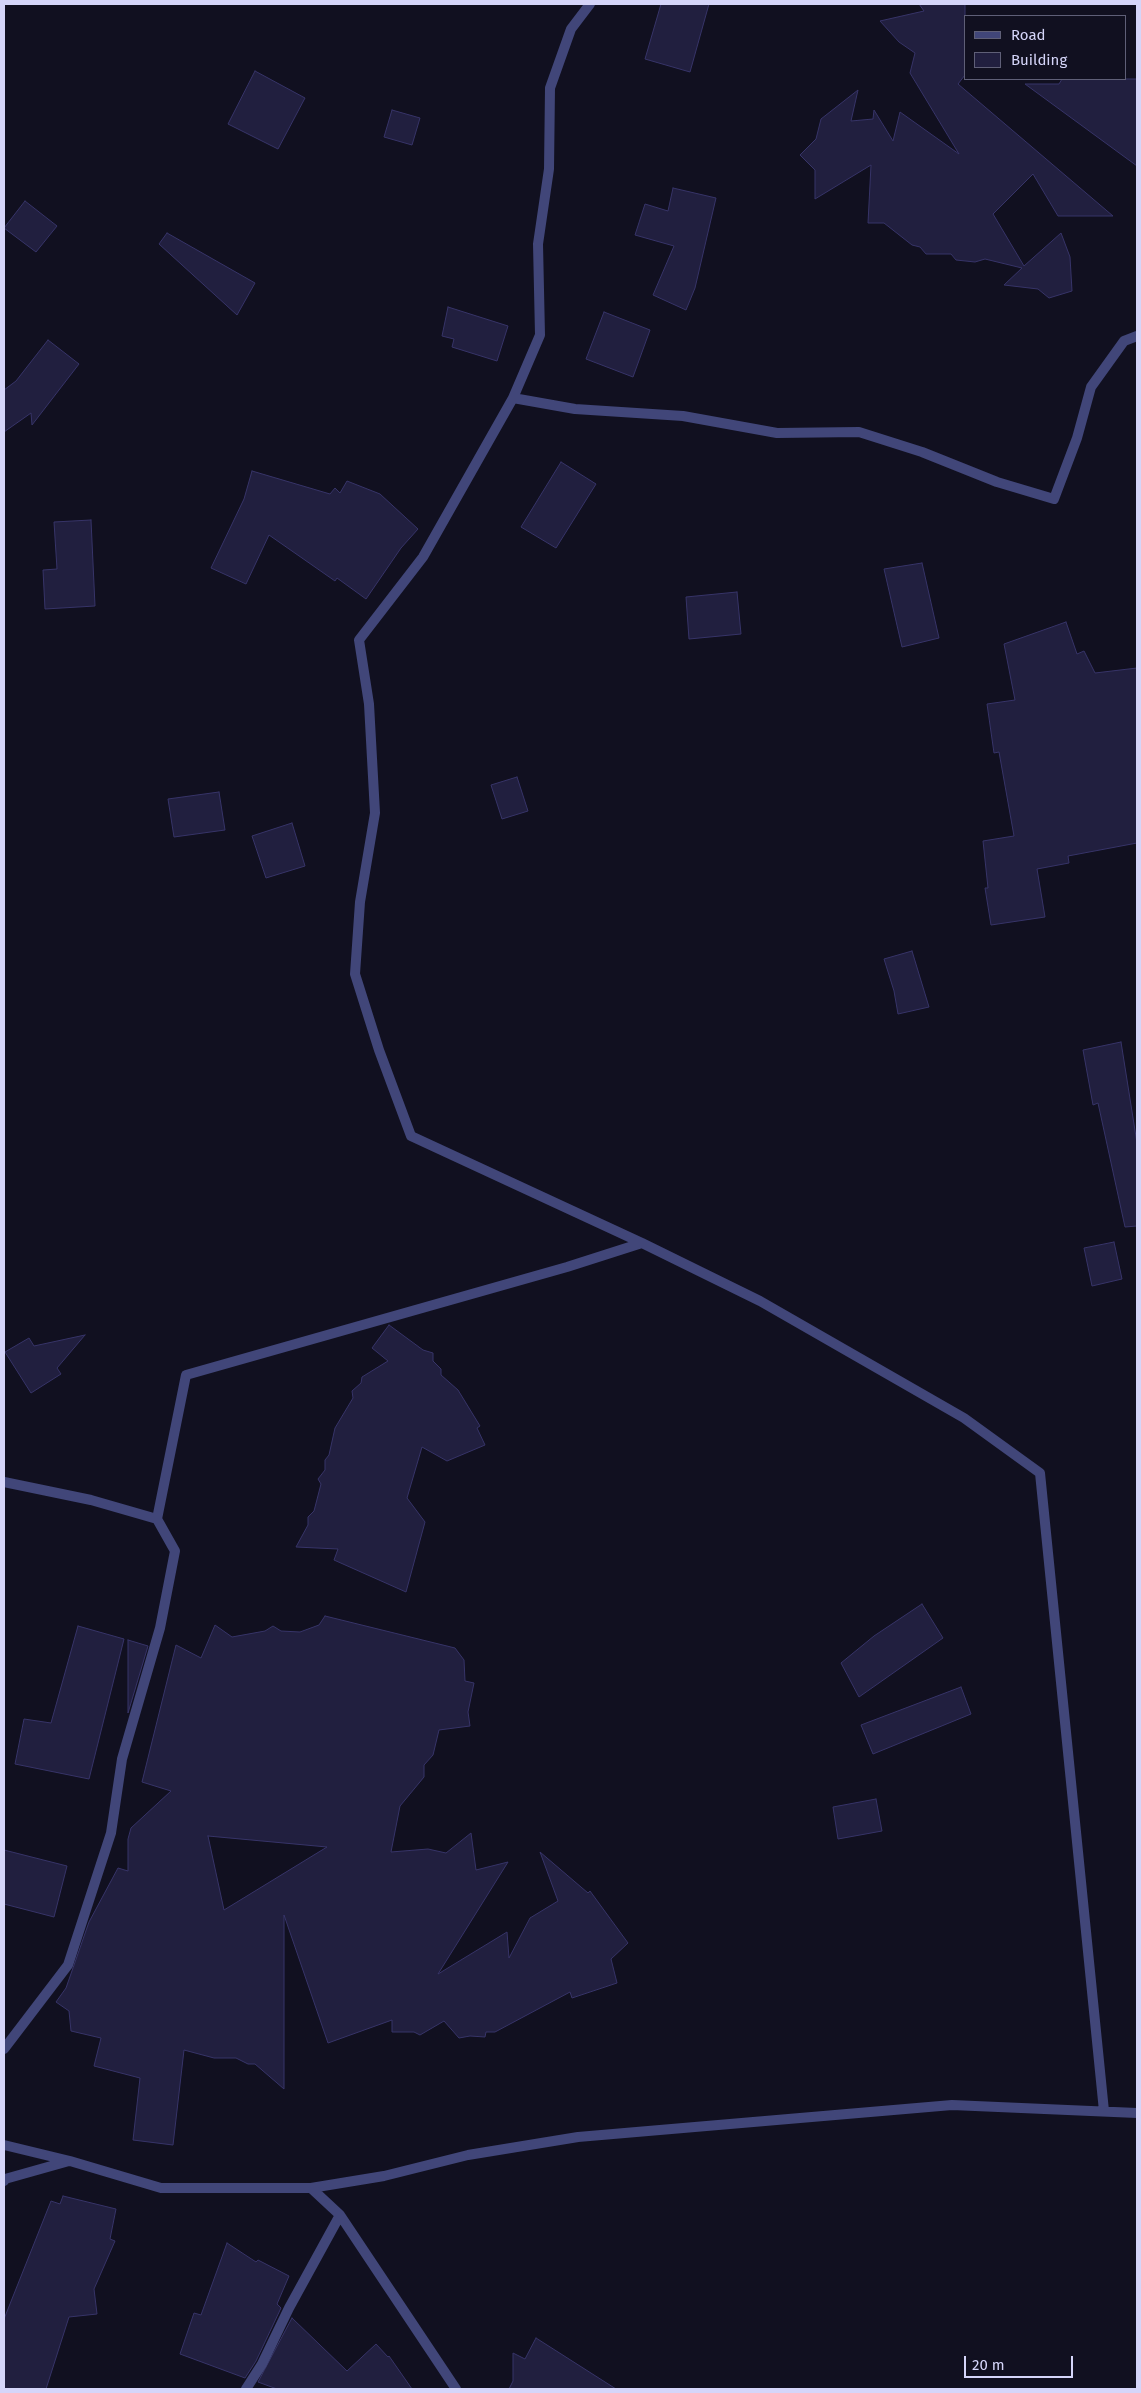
<!DOCTYPE html>
<style>
body{margin:0}
#map{position:relative;width:1141px;height:2393px;overflow:hidden;background:#111020;font-family:"Fira Sans",sans-serif}
canvas{display:block}
.frame{position:absolute;inset:0;border:5px solid #d5d5f9;pointer-events:none}
.legend{position:absolute;left:964px;top:15px;width:162px;height:65px;box-sizing:border-box;background:#111020;border:1px solid #5f5f77;margin:0;padding:6px 9px;list-style:none;font-size:15px;color:#d5d5f9}
.legend li{display:flex;align-items:center;gap:10px;height:25px}
.legend b{width:25px;border:1px solid #5f5f77}
.scale{position:absolute;left:964px;top:2356px;width:109px;height:22px;box-sizing:border-box;border:2px solid #d5d5f9;border-top:0;padding-left:6px;font-size:15px;line-height:18px;white-space:nowrap;color:#d5d5f9;-webkit-text-stroke:4px #111020;paint-order:stroke}
</style>
<div id="map">
<canvas width="1141" height="2393"></canvas>
<div class="frame"></div>
<ul class="legend">
<li><b style="height:6px;background:#414679"></b>Road</li>
<li><b style="height:14px;background:#211f3f"></b>Building</li>
</ul>
<div class="scale">20 m</div>
</div>
<script>
const g = document.querySelector('canvas').getContext('2d');
g.lineJoin = 'round';
function fill(path, color) { g.fillStyle = color; g.fill(path, 'evenodd'); }
const toPath = rows => new Path2D(rows.map(r => 'M' + r).join(''));
function stroke(path, color, width, dash) { g.strokeStyle = color; g.lineWidth = width; g.lineCap = dash ? 'butt' : 'round'; g.setLineDash(dash || []); g.stroke(path); }
const building = toPath([
 [661,4,709,4,690,72,645,59,661,4],
 [919,4,965,4,965,75,958,84,1113,216,1058,216,1033,174,993,214,1024,266,1061,233,1070,257,1072,291,1049,298,1038,289,1004,285,1022,268,985,259,975,262,956,260,951,254,926,254,920,247,912,245,884,223,868,223,871,165,815,199,815,170,800,155,816,139,821,119,858,90,851,121,873,119,874,110,893,141,900,112,959,154,910,73,915,53,899,42,880,21,924,11,919,4],
 [255,71,305,98,278,149,228,124,255,71],
 [1062,79,1137,79,1137,166,1025,84,1059,84,1062,79],
 [392,110,420,118,412,145,384,137,392,110],
 [673,188,716,198,695,288,686,310,653,295,674,246,635,235,645,204,668,211,673,188],
 [25,201,57,226,36,252,4,228,25,201],
 [167,233,255,283,237,315,159,244,167,233],
 [448,307,508,326,497,361,452,347,454,339,442,336,448,307],
 [604,312,650,330,633,377,586,359,604,312],
 [48,340,79,364,32,425,31,413,4,432,4,390,16,381,48,340],
 [561,462,596,484,556,548,521,527,561,462],
 [252,471,330,494,335,488,340,493,347,481,380,494,418,529,401,548,366,599,337,578,335,581,269,535,246,584,211,568,244,499,252,471],
 [91,520,95,606,45,609,43,570,57,569,54,522,91,520],
 [922,563,939,638,902,647,884,569,922,563],
 [737,592,741,634,689,639,686,597,737,592],
 [1066,622,1077,654,1084,651,1095,673,1137,668,1137,843,1068,856,1069,863,1037,869,1045,917,991,925,985,888,988,888,983,841,1014,836,999,752,994,753,987,704,1015,700,1004,644,1066,622],
 [517,777,528,811,502,819,491,785,517,777],
 [219,792,225,830,174,837,168,799,219,792],
 [292,823,305,866,266,878,252,836,292,823],
 [912,951,929,1007,898,1014,894,991,884,959,912,951],
 [1121,1042,1137,1143,1137,1226,1125,1227,1098,1103,1093,1105,1083,1050,1121,1042],
 [1114,1242,1122,1279,1092,1286,1084,1248,1114,1242],
 [389,1325,423,1350,433,1353,433,1361,441,1369,441,1375,458,1390,480,1426,477,1428,485,1445,447,1461,422,1447,407,1498,425,1522,406,1592,334,1560,338,1549,296,1547,308,1525,308,1517,314,1511,321,1484,318,1479,325,1470,325,1460,329,1455,335,1428,353,1398,352,1391,361,1383,362,1377,388,1361,372,1348,389,1325],
 [85,1335,57,1368,61,1374,31,1393,5,1352,29,1338,34,1346,85,1335],
 [922,1604,943,1638,859,1697,841,1663,874,1636,922,1604],
 [325,1616,455,1648,464,1660,465,1681,474,1683,468,1712,470,1726,439,1730,433,1755,424,1765,424,1777,400,1806,391,1852,428,1849,446,1853,471,1833,476,1870,508,1862,438,1974,507,1932,509,1958,530,1918,558,1901,540,1852,588,1893,590,1891,628,1943,611,1959,617,1983,572,1998,570,1992,495,2032,486,2032,485,2037,470,2036,459,2038,444,2021,420,2035,414,2032,392,2032,392,2020,328,2043,284,1915,284,2089,255,2064,248,2064,236,2058,214,2058,184,2050,173,2145,133,2140,140,2078,94,2066,101,2038,71,2031,69,2011,56,2002,66,1988,89,1922,118,1868,128,1871,128,1839,131,1828,171,1791,142,1782,176,1645,201,1658,215,1625,232,1637,265,1631,273,1626,281,1631,300,1632,319,1625,325,1616],
 [208,1836,327,1847,224,1910,208,1836],
 [78,1626,124,1639,89,1779,15,1764,24,1719,51,1723,78,1626],
 [128,1640,148,1646,128,1713,128,1640],
 [961,1687,971,1714,873,1754,861,1725,961,1687],
 [876,1799,882,1831,838,1839,833,1807,876,1799],
 [4,1850,67,1866,54,1917,4,1904,4,1850],
 [63,2196,116,2209,110,2239,115,2241,94,2289,97,2314,69,2317,46,2389,4,2389,4,2319,51,2201,60,2204,63,2196],
 [227,2243,256,2262,258,2260,289,2276,277,2304,281,2308,256,2361,245,2378,180,2354,194,2313,201,2315,227,2243],
 [292,2318,347,2371,376,2344,388,2357,389,2356,412,2389,277,2389,258,2382,292,2318],
 [536,2338,616,2389,509,2389,513,2381,513,2353,525,2359,536,2338]
]);
const minor = toPath([
 [590,4,571,29,550,88,549,169,538,244,540,335,513,398,423,557,359,640,369,704,375,813,360,902,355,974,379,1050,411,1136,642,1243],
 [513,398,575,409,683,416,777,433,859,432,922,452,997,482,1054,499,1077,438,1091,387,1124,341,1137,336],
 [4,1482,91,1500,157,1519,175,1551,160,1628,122,1759,111,1833,68,1965,4,2049],
 [157,1519,186,1375,567,1267,642,1243,760,1301,964,1418,1040,1473,1104,2111],
 [4,2145,70,2161,161,2188,311,2188,384,2176,468,2155,578,2137,952,2105,1137,2113],
 [4,2181,5,2179,69,2161],
 [340,2215,456,2389],
 [246,2389,262,2364,289,2308,340,2215,311,2188]
]);
fill(building, '#211f3f');
stroke(building, '#373468', 1);
stroke(minor, '#414679', 10);
</script>
